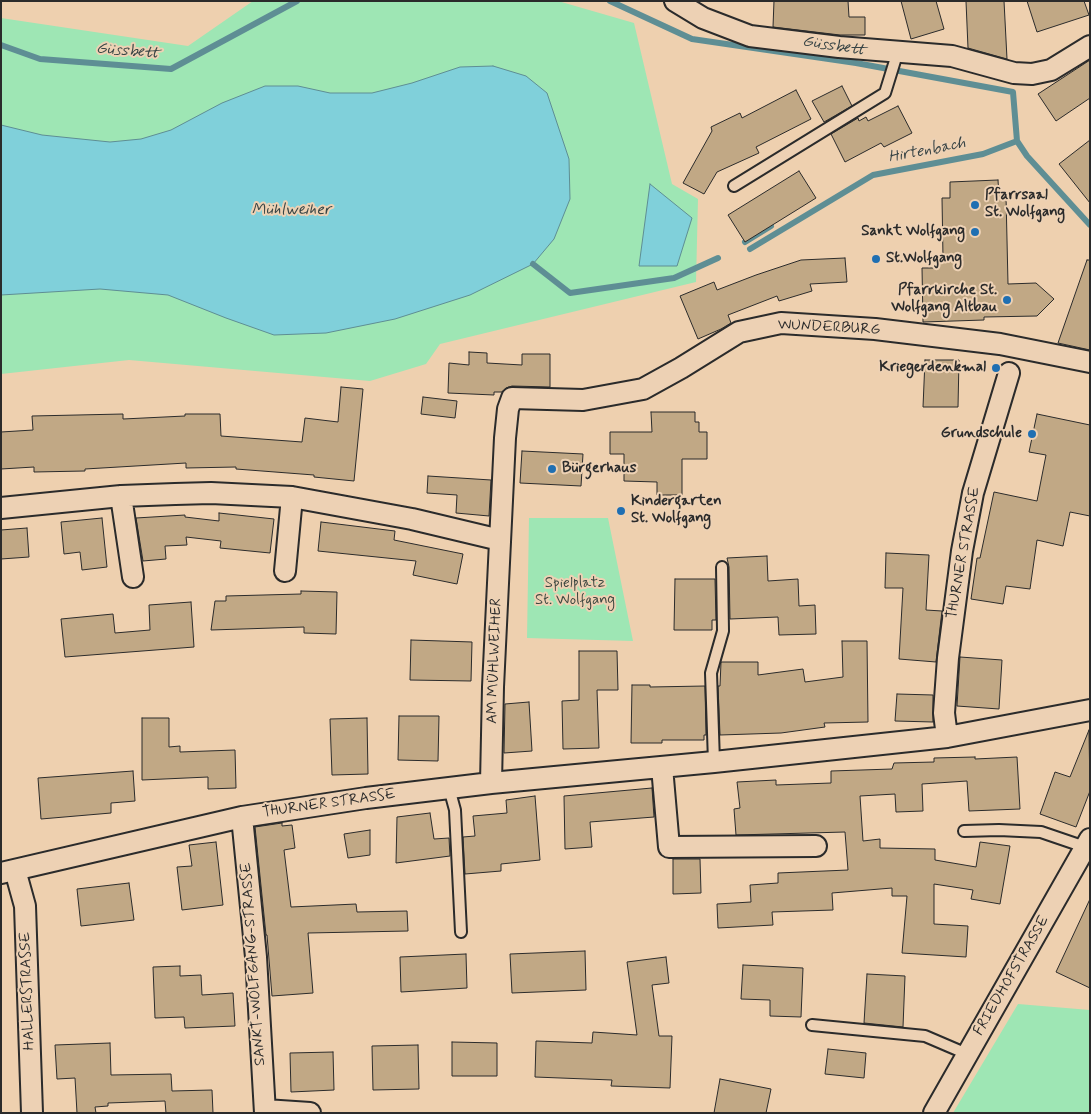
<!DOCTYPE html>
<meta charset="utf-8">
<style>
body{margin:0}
#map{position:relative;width:1091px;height:1114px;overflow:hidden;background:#eed0af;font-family:Mynerve,sans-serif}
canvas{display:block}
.frame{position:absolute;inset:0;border:2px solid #2b2b2b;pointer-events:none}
</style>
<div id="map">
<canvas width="1091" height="1114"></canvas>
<div class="frame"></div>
</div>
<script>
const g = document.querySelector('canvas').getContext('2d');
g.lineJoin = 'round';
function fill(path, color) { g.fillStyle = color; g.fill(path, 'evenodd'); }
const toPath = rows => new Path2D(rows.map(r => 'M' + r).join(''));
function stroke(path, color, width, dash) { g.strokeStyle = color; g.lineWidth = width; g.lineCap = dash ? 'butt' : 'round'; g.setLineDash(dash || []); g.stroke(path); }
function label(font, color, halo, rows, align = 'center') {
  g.font = font + ' Mynerve,sans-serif'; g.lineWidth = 4; g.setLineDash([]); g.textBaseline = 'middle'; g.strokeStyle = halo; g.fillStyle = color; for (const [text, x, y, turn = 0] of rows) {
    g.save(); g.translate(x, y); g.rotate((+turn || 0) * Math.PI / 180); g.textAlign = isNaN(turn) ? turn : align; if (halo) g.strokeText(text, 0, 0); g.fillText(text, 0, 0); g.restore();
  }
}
const green = toPath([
 [253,1,558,1,634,23,672,184,698,199,696,282,440,344,426,364,370,381,129,360,1,374,1,18,188,46],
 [529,518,608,518,633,641,527,638],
 [1018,1004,1090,1010,1090,1113,953,1113]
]);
const water = toPath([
 [493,66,526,76,547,93,569,159,570,199,554,239,533,264,470,295,395,319,326,333,274,335,226,318,168,295,100,289,1,295,1,125,42,135,110,142,141,139,171,130,222,103,265,86,298,86,330,93,372,93,412,83,460,67,493,66],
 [650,184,692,218,677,266,639,266,650,184]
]);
const stream = toPath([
 [610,1,692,39,856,63,1013,92,1017,141],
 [1,45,40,59,171,69,297,1],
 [1017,141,1027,156,1090,225],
 [745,242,771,226],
 [750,249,873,175,983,154,1017,141],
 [533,264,570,293,674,278,718,258]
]);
const building = toPath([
 [774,1,848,1,849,17,865,17,865,35,840,35,773,27,774,1],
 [901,1,936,1,944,29,911,39,901,1],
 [966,1,1004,1,1007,59,968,48,966,1],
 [1027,1,1084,1,1089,15,1037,32,1027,1],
 [1090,60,1090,98,1056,121,1038,94,1090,60],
 [842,86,852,106,824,122,812,101,842,86],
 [796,90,811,119,756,147,759,153,717,172,704,194,683,183,712,131,711,127,740,113,742,118,796,90],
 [898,106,912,133,884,147,881,143,845,162,831,134,858,118,859,121,866,117,868,121,898,106],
 [1090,140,1090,203,1059,164,1090,140],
 [799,171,816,198,745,242,728,215,799,171],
 [998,180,999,197,1006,196,1008,284,1036,283,1054,299,1037,316,984,317,984,320,923,322,922,268,935,268,943,258,942,198,950,198,950,182,998,180],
 [845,258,847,282,810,284,812,291,779,301,777,296,728,315,731,323,721,329,698,339,680,296,714,282,717,290,756,275,801,260,845,258],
 [1087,260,1090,260,1090,350,1058,343,1087,260],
 [469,352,487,353,487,363,522,365,522,354,550,354,550,387,512,386,506,388,502,392,494,392,494,395,448,393,449,363,469,365,469,352],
 [925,360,959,360,958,407,923,407,925,360],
 [341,387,363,389,354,481,314,477,314,475,236,469,236,467,186,468,186,463,85,469,85,471,34,472,34,467,1,469,1,432,33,430,32,416,123,414,123,419,185,416,185,414,220,414,221,436,302,442,305,418,338,422,341,387],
 [423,397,457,401,455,418,421,414,423,397],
 [651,412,695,412,695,422,699,422,699,432,707,432,707,459,682,459,682,495,657,495,657,482,624,481,624,454,610,454,610,432,652,432,651,412],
 [1037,414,1090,425,1090,516,1070,512,1063,546,1037,540,1030,589,1006,586,1003,604,971,599,977,558,980,558,994,492,1037,501,1046,455,1029,452,1037,414],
 [522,451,583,454,581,486,520,483,522,451],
 [428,476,491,480,489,516,456,513,457,495,427,493,428,476],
 [219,513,274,519,270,553,220,548,221,541,186,537,187,545,165,546,166,559,143,561,136,518,185,515,185,517,219,521,219,513],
 [102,518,107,567,82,570,80,552,64,554,61,522,102,518],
 [321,522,395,531,394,540,463,554,457,584,413,575,416,561,318,551,321,522],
 [27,528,29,557,1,559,1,530,27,528],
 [886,553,929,555,926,610,942,611,936,662,899,659,903,588,885,588,886,553],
 [767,556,768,581,798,579,799,606,815,605,816,634,779,635,778,617,730,619,729,567,727,558,767,556],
 [675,579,715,579,716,620,712,620,712,630,674,630,675,579],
 [301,591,337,592,336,634,304,633,304,627,211,630,215,601,226,601,226,596,301,594,301,591],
 [191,602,194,647,65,657,61,619,113,614,115,633,150,630,149,605,191,602],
 [411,640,472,642,471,681,410,680,411,640],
 [842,641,867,641,868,722,824,723,825,727,781,733,720,735,718,686,720,686,721,662,758,662,758,675,803,669,805,682,843,677,842,641],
 [579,651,617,651,618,690,597,690,599,748,563,749,562,701,579,700,579,651],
 [960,657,1002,660,999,709,957,706,960,657],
 [632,685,650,685,650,687,705,686,706,735,704,735,704,740,662,740,662,743,631,743,632,685],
 [897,694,933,695,933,722,895,721,897,694],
 [529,702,532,751,504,753,505,704,529,702],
 [399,716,439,716,438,761,398,760,399,716],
 [142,718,169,718,169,747,180,746,180,752,235,750,236,788,208,789,208,777,142,780,142,718],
 [367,718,368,774,332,775,330,719,367,718],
 [1089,730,1090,791,1076,827,1040,814,1055,772,1070,777,1089,730],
 [975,757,975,759,1017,757,1020,809,969,811,967,781,922,784,923,811,896,812,895,794,860,796,863,841,880,839,880,848,935,849,935,860,976,867,980,842,1010,846,1000,904,971,899,973,890,934,884,934,924,968,926,966,957,902,953,907,896,892,896,892,888,832,893,833,910,772,912,773,925,718,928,717,904,751,902,750,885,778,883,778,873,848,870,845,832,736,835,734,809,740,808,737,782,776,780,776,785,831,783,831,771,892,769,894,763,934,762,934,758,975,757],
 [133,771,135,801,111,803,111,813,41,819,38,778,133,771],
 [652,788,654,817,590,822,592,847,565,849,564,796,652,788],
 [535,796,540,860,501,864,501,871,465,874,463,837,475,836,473,816,507,813,506,800,535,796],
 [430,813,434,839,449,838,450,856,396,863,397,817,430,813],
 [282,823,282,826,292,825,295,848,284,850,291,907,356,904,357,912,407,911,408,931,308,933,313,993,272,996,267,935,266,935,255,827,282,823],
 [370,830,370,855,348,858,344,834,370,830],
 [216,842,223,905,182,910,177,867,192,866,189,845,216,842],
 [673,859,700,859,701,893,673,894,673,859],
 [129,883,134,920,81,926,77,889,129,883],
 [1090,899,1090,988,1056,972,1090,899],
 [585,951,586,990,512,993,510,954,585,951],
 [466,954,467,988,401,992,400,957,466,954],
 [666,957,669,983,652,985,659,1036,672,1036,670,1088,611,1086,612,1080,535,1077,536,1041,592,1043,593,1032,637,1035,627,962,666,957],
 [743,965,803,968,801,1017,770,1016,770,1000,741,999,743,965],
 [180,966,180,976,201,975,202,995,233,993,235,1026,185,1028,184,1017,155,1018,153,967,180,966],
 [867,974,905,976,903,1027,864,1023,867,974],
 [452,1042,497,1043,497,1076,452,1076,452,1042],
 [110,1043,111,1075,171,1074,172,1091,212,1090,213,1113,166,1113,165,1101,108,1103,108,1106,95,1107,96,1113,77,1113,75,1078,57,1079,55,1045,110,1043],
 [418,1045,419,1089,373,1090,372,1046,418,1045],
 [828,1049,866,1053,864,1078,825,1074,828,1049],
 [333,1052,334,1090,291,1092,290,1053,333,1052],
 [720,1079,771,1089,766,1113,714,1113,720,1079]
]);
const service = toPath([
 [734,186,885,93,898,51],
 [714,762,711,673,723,631,722,567],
 [449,788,455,810,461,932],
 [964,831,999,830,1041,832,1085,847],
 [812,1025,925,1036,967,1054]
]);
const minor = toPath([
 [675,1,703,18,750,36,839,47,952,56,1014,73,1032,74,1051,70,1090,46],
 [121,496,133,577],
 [1,508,121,496,175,494,211,493,292,497,412,519,500,540],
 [285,571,292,497],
 [947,737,944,713,948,658,962,551,973,493,1009,373],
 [662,767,669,847,816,846],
 [491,783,493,687,505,438,508,409,512,398,583,400,643,389,681,368,739,332,781,323,875,329,1000,344,1090,362],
 [242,817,256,957,265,1113],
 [15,870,25,906,32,1113],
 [1,873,242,817,366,798,491,783,714,762,947,737,1090,710],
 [265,1110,310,1113],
 [934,1113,1090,839]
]);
const markers = [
 [975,205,5,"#1f6fb2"],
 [975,232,5,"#1f6fb2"],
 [876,259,5,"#1f6fb2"],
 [1007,300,5,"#1f6fb2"],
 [996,368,5,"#1f6fb2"],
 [1032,434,5,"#1f6fb2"],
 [552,469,5,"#1f6fb2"],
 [621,511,5,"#1f6fb2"]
];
const poiNames = [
 ["Pfarrsaal",985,196],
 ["St. Wolfgang",985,213],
 ["Sankt Wolfgang",965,232,"right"],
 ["St.Wolfgang",886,259],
 ["Pfarrkirche St.",997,291,"right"],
 ["Wolfgang Altbau",997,308,"right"],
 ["Kriegerdenkmal",986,368,"right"],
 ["Grundschule",1022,434,"right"],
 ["Bürgerhaus",562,469],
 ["Kindergarten",631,502],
 ["St. Wolfgang",631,519]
];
const streetNames = [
 ["WUNDERBURG",829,328,3],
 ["THURNER STRASSE",964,553,-80],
 ["AM MÜHLWEIHER",495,661,-88],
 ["THURNER STRASSE",329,804,-8],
 ["SANKT-WOLFGANG-STRASSE",254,964,-94],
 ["FRIEDHOFSTRASSE",1012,976,-60],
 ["HALLERSTRASSE",28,991,-92]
];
const parkNames = [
 ["Spielplatz",575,584],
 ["St. Wolfgang",575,601]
];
const waterNames = [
 ["Güssbett",834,47,9],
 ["Güssbett",128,52,5],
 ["Hirtenbach",927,151,-11],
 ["Mühlweiher",291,211]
];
fill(green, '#9ee6b4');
fill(water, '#80d0da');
stroke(water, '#5e8e94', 1);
stroke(stream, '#5e8e94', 6);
fill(building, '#c1a885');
stroke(building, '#2b2b2b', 1);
stroke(service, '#2b2b2b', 14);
stroke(minor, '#2b2b2b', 24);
stroke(service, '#edd1b4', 10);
stroke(minor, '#edd1b4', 20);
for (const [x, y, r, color] of markers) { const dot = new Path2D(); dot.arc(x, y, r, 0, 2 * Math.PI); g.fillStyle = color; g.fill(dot); stroke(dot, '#edd1b4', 2); }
label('bold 15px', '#2b2b2b', '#edd1b4', poiNames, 'left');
label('15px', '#2b2b2b', '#edd1b4', streetNames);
label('15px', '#3c4740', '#edd1b4', parkNames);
label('italic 16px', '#384445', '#edd1b4', waterNames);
</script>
